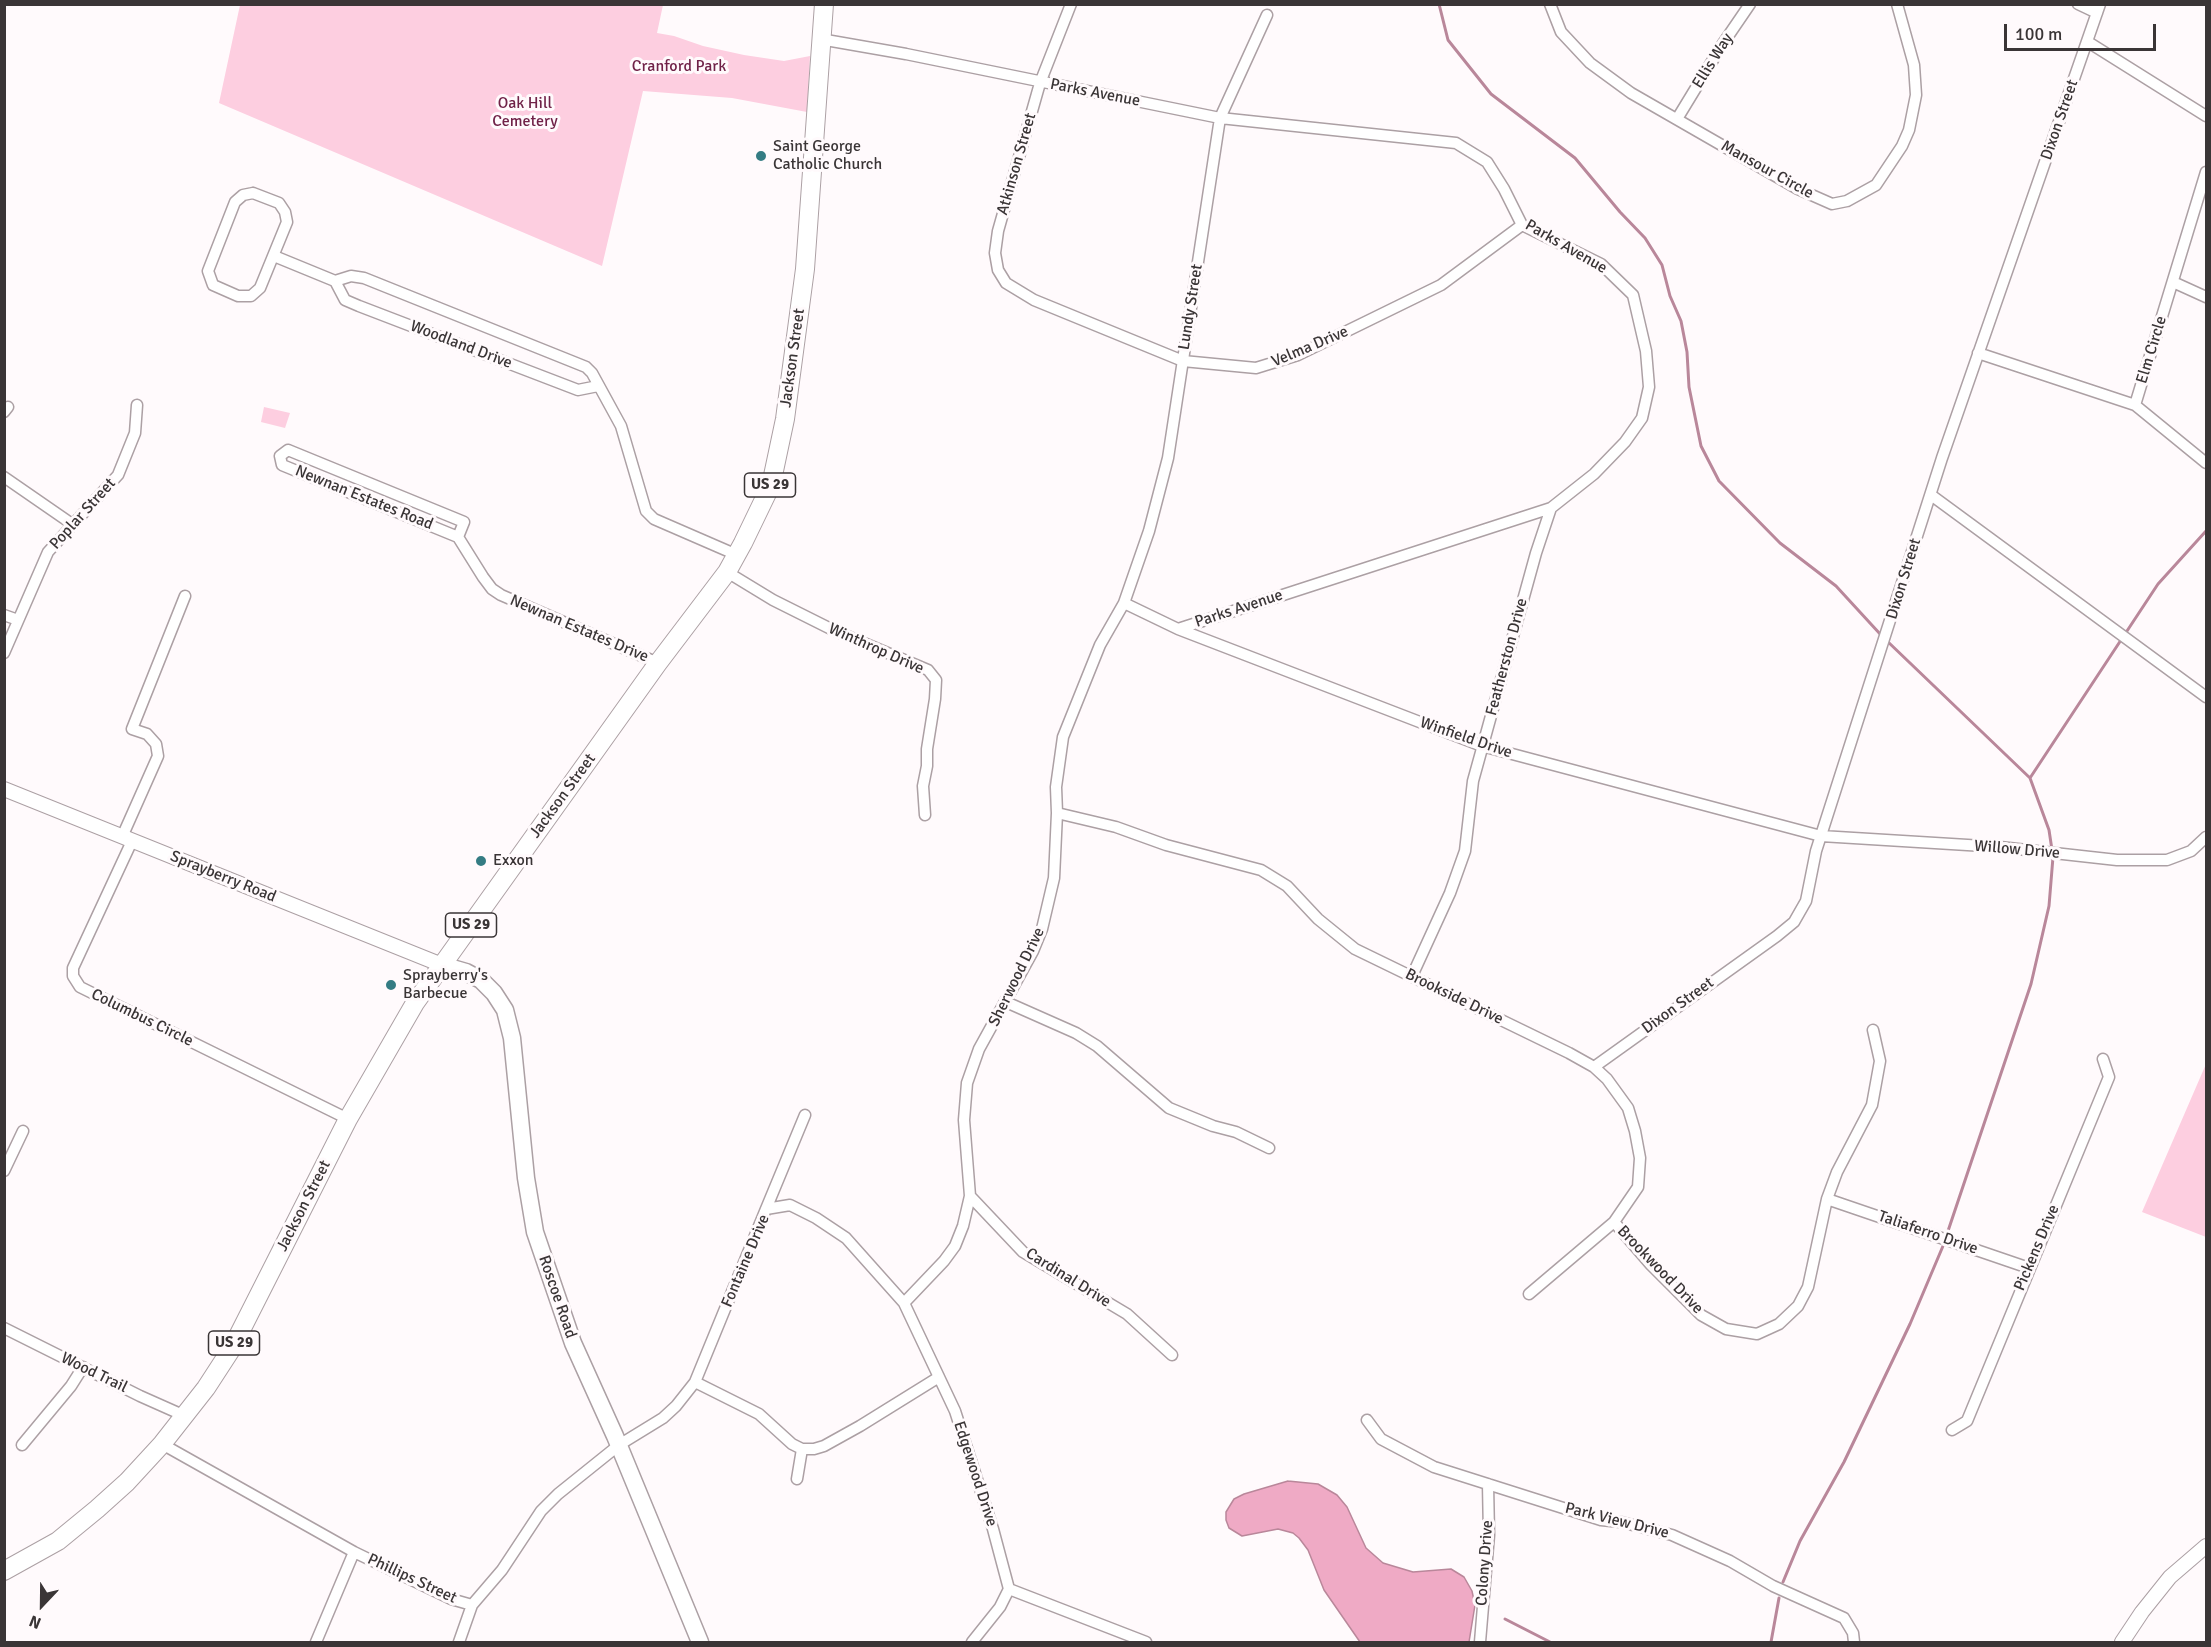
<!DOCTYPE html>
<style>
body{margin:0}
#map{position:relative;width:2211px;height:1647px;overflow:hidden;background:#fffafc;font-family:Signika,sans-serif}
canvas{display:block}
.frame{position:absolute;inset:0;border:6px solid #3a3536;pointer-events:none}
.north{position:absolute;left:12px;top:1575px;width:60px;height:60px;-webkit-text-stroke:4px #fffafc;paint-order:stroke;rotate:202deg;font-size:16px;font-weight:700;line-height:24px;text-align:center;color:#3a3536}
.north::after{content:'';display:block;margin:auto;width:21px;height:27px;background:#3a3536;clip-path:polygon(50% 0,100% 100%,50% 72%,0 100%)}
.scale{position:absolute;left:2004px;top:24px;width:152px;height:27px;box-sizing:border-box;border:3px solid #3a3536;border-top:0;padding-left:8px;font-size:18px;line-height:21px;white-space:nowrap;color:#3a3536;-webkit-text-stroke:4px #fffafc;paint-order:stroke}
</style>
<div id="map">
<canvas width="2211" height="1647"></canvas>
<div class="frame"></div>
<div class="north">N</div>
<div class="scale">100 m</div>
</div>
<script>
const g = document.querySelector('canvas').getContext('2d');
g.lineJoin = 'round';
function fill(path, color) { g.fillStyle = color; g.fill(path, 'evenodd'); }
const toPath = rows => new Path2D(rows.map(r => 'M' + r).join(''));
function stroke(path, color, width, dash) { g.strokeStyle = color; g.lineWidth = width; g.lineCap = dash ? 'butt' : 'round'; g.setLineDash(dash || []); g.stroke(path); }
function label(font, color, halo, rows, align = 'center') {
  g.font = font + ' Signika,sans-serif'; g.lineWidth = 6; g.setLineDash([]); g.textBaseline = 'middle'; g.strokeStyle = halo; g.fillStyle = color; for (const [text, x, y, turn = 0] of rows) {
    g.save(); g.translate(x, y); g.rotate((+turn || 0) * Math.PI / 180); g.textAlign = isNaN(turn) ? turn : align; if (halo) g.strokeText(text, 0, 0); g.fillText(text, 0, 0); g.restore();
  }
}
const green = toPath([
 [240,5,663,5,657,33,674,36,703,46,744,55,784,61,810,56,807,112,732,98,643,91,602,266,219,103],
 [264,407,290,413,285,428,261,422],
 [2206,1064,2206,1237,2142,1212]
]);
const water = toPath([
 [1288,1481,1318,1484,1337,1495,1347,1507,1366,1548,1383,1563,1413,1572,1451,1569,1464,1577,1472,1591,1475,1605,1469,1642,1360,1642,1324,1590,1308,1550,1299,1538,1293,1533,1278,1529,1242,1536,1229,1528,1226,1520,1226,1512,1234,1499,1244,1494,1288,1481]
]);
const stream = toPath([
 [1439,4,1448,40,1491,94,1575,158,1620,212,1645,238,1662,265,1670,296,1681,321,1687,352,1689,387,1701,446,1719,481,1780,543,1836,586,1881,635],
 [2125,634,2158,584,2206,531],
 [1886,640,2030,778,2049,830,2052,850],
 [2030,778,2121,640],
 [1948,1231,2031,984,2049,906,2053,857],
 [1783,1582,1800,1541,1844,1462,1910,1324,1943,1246],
 [1505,1619,1550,1642],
 [1771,1642,1779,1598]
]);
const minor = toPath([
 [1071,4,1040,83,998,231,995,253,998,270,1006,283,1034,300,1183,361,1256,368,1298,355,1441,285,1522,225],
 [1550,4,1561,32,1590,63,1631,93,1798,189,1832,204,1847,201,1876,185,1902,146,1909,130,1916,95,1914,65,1897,4],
 [2078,4,2097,13],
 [820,39,906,54,1220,118,1456,143,1487,162,1504,189,1522,225,1601,264,1633,295,1646,351,1649,387,1642,418,1625,442,1594,474,1551,508,1178,629],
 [2088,42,2206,116],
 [1677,119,1722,45,1750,4],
 [253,193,279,203,285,212,287,222,260,288,251,296,238,296,213,285,208,271,235,202,243,195,253,193],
 [274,256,335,281,351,276,364,278,586,367,592,373,621,426,646,511,654,519,737,555],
 [335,281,345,300,359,306,578,390,598,386],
 [2173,282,2206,297],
 [1978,353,2135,405,2206,463],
 [2135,405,2206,172],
 [4,412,8,407],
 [288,450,464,522,458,537,282,465,280,456,288,450],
 [4,477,72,524],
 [1931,495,2206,697],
 [458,537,483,577,492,589,501,595,658,663],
 [727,572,773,600,833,630,928,670,936,680,935,699,927,749,927,766,923,786,925,815],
 [1124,603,1178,629,1482,746,1821,836,2000,847,2117,860,2167,860,2191,851,2206,837],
 [4,615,18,620],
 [4,653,48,552,118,475,135,433,137,405],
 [1057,813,1116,827,1166,845,1261,870,1287,886,1318,919,1355,949,1569,1053,1594,1067,1607,1079,1628,1108,1635,1131,1640,1158,1638,1187,1614,1222,1529,1294],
 [122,837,158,756,156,744,147,734,132,729,185,596],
 [132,841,73,968,73,976,80,987,348,1119],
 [1412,976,1450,893,1465,851,1473,781,1536,553,1551,508],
 [1006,1002,1076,1033,1097,1046,1169,1108,1213,1126,1236,1132,1269,1148],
 [1594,1067,1777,936,1794,922,1806,901,1816,851,1942,458,2100,4],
 [4,1171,23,1131],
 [970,1196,1023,1252,1127,1314,1172,1355],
 [1827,1199,2029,1268],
 [766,1209,805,1115],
 [1614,1222,1651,1265,1701,1315,1726,1329,1757,1334,1779,1324,1798,1306,1808,1287,1827,1199,1837,1172,1872,1105,1880,1061,1873,1030],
 [904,1303,944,1261,955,1246,963,1226,970,1196,964,1120,967,1083,979,1049,1033,951,1042,929,1054,878,1057,813,1056,787,1063,737,1100,645,1124,603,1149,531,1168,458,1220,118,1267,15],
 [4,1328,140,1396,185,1416],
 [695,1382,759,1414,792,1444,802,1449,814,1449,824,1446,860,1426,939,1377],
 [1367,1420,1381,1439,1434,1467,1601,1520,1621,1522,1672,1535,1730,1561,1773,1586,1844,1618,1853,1633,1854,1642],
 [1952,1430,1967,1421,2109,1077,2103,1059],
 [162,1444,354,1552,451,1599,472,1605],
 [22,1445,71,1386,83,1367],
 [797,1479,802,1449],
 [1009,1589,1146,1642],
 [316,1642,354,1552],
 [459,1642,472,1605,502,1570,541,1511,558,1494,619,1445,663,1418,676,1406,695,1382,766,1209,790,1205,816,1218,846,1238,904,1303,955,1411,993,1529,1009,1589,1000,1607,972,1642],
 [1480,1642,1489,1535,1488,1484]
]);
const tertiary = toPath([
 [4,789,442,965],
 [2122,1642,2142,1612,2170,1577,2206,1546]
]);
const secondary = toPath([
 [442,965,466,972,481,980,494,993,505,1010,512,1038,526,1178,535,1232,573,1343,615,1436,700,1642]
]);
const primary = toPath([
 [4,1571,58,1541,97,1509,127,1482,162,1444,206,1388,232,1348,348,1119,415,1003,658,663,727,572,743,543,771,485,785,419,805,269,824,4]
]);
const markers = [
 [761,156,6,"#347c83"],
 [481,861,6,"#347c83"],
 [391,985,6,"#347c83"]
];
const shields = [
 [770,485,51],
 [471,925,51],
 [234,1343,51]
];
const shieldNames = [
 ["US 29",770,485],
 ["US 29",471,925],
 ["US 29",234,1343]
];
const streetNames = [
 ["Ellis Way",1713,61,-58],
 ["Parks Avenue",1095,93,11],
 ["Dixon Street",2060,120,-71],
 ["Atkinson Street",1017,164,-74],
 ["Mansour Circle",1767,170,29],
 ["Parks Avenue",1566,247,30],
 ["Lundy Street",1191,307,-81],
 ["Woodland Drive",461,345,21],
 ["Velma Drive",1310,347,-23],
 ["Elm Circle",2152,350,-73],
 ["Jackson Street",793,358,-82],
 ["Newnan Estates Road",364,498,22],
 ["Poplar Street",83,514,-48],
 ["Dixon Street",1904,579,-73],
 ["Parks Avenue",1239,609,-18],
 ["Newnan Estates Drive",579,629,23],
 ["Winthrop Drive",876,649,24],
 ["Featherston Drive",1507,657,-75],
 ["Winfield Drive",1466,738,19],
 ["Jackson Street",563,796,-54],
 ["Willow Drive",2017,850,5],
 ["Sprayberry Road",223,877,22],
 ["Sherwood Drive",1017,977,-64],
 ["Brookside Drive",1454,997,26],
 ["Dixon Street",1678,1006,-36],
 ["Columbus Circle",142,1018,26],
 ["Jackson Street",304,1206,-63],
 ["Taliaferro Drive",1928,1233,19],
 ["Pickens Drive",2037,1248,-67],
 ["Fontaine Drive",746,1261,-67],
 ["Brookwood Drive",1660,1270,46],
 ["Cardinal Drive",1068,1278,32],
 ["Roscoe Road",557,1297,71],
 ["Wood Trail",94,1373,26],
 ["Edgewood Drive",975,1474,72],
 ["Park View Drive",1617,1521,14],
 ["Colony Drive",1485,1563,-86],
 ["Phillips Street",412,1579,25]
];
const parkNames = [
 ["Cranford Park",679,67],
 ["Oak Hill",525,104],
 ["Cemetery",525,122]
];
const poiNames = [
 ["Saint George",773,147],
 ["Catholic Church",773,165],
 ["Exxon",493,861],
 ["Sprayberry's",403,976],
 ["Barbecue",403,994]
];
fill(green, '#fdcee0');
fill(water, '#efaac5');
stroke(water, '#b9879a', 1.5);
stroke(stream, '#b9879a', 3);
stroke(minor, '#aca0a4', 13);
stroke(tertiary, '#aca0a4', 16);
stroke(secondary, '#aca0a4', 19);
stroke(primary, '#aca0a4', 20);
stroke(minor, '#fff', 10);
stroke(tertiary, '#fff', 14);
stroke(secondary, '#fff', 16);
stroke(primary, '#fff', 18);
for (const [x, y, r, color] of markers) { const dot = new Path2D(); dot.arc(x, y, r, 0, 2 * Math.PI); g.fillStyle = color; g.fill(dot); stroke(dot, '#fffafc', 2); }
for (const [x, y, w] of shields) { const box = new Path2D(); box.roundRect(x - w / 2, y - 12, w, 24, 4.5); g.fillStyle = '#fffafc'; g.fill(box); stroke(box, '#3a3536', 1.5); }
label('bold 15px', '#3a3536', null, shieldNames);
label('16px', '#3a3536', '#fffafc', streetNames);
label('16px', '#702248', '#fffafc', parkNames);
label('16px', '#3a3536', '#fffafc', poiNames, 'left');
</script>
